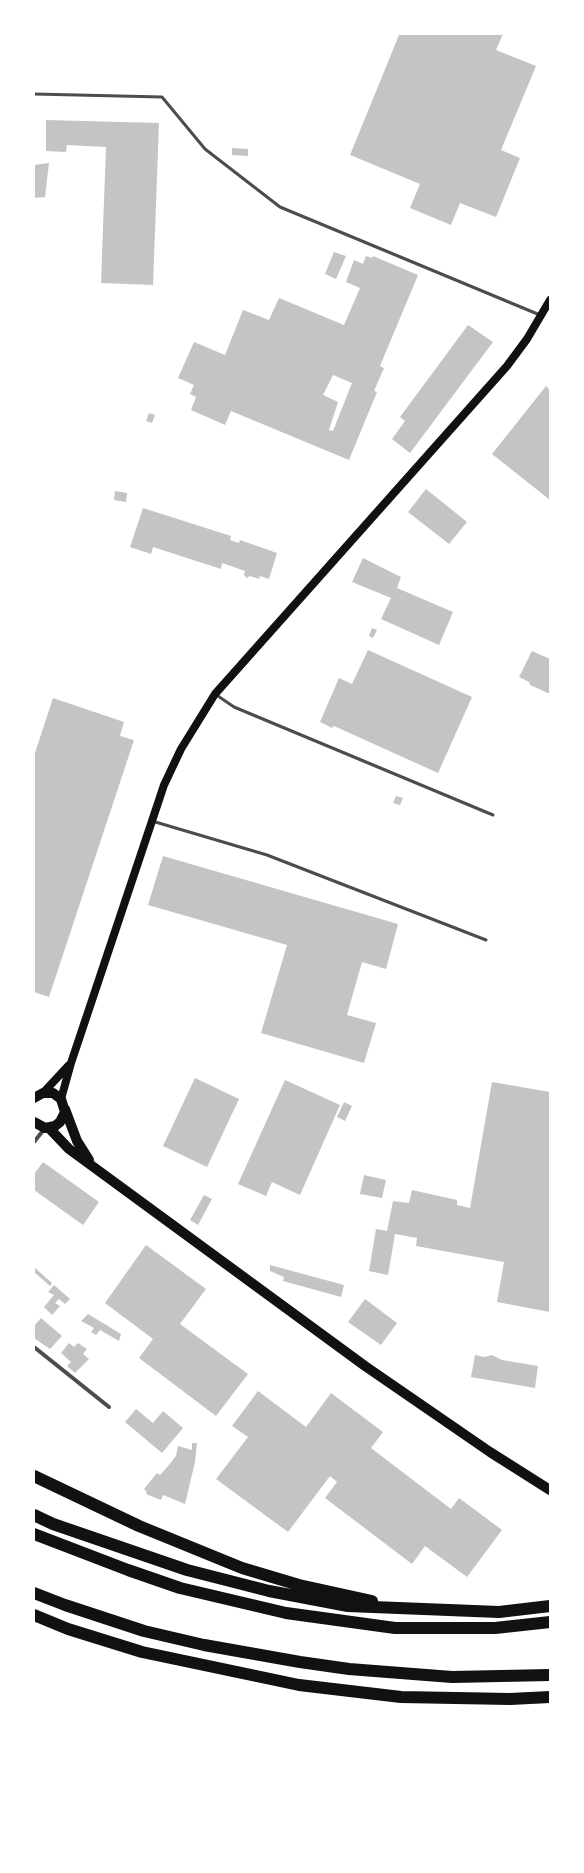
<!DOCTYPE html>
<style>
body{margin:0}
#map{position:relative;width:584px;height:1873px;overflow:hidden;background:#fff;font-family:Jost,sans-serif}
canvas{display:block}
.frame{position:absolute;inset:0;border:35px solid #fff;pointer-events:none}
</style>
<div id="map">
<canvas width="584" height="1873"></canvas>
<div class="frame"></div>
</div>
<script>
const g = document.querySelector('canvas').getContext('2d');
g.lineJoin = 'round';
function fill(path, color) { g.fillStyle = color; g.fill(path, 'evenodd'); }
const toPath = rows => new Path2D(rows.map(r => 'M' + r).join(''));
function stroke(path, color, width, dash) { g.strokeStyle = color; g.lineWidth = width; g.lineCap = dash ? 'butt' : 'round'; g.setLineDash(dash || []); g.stroke(path); }
const building = toPath([
 [396,34,503,34,496,50,536,66,501,150,520,158,496,217,460,203,451,225,410,208,420,184,350,155,399,35],
 [46,120,159,123,153,285,101,283,106,147,67,145,66,152,46,151],
 [232,148,248,149,248,156,232,155],
 [49,163,45,197,34,198,34,165],
 [334,252,346,256,336,279,325,274],
 [366,256,372,258,373,256,418,275,380,366,384,368,374,391,377,392,349,460,231,411,225,425,191,410,196,397,190,394,194,385,178,378,194,342,225,355,243,310,269,320,279,298,344,325,360,288,346,282,354,260,363,264],
 [333,375,352,383,333,431,329,430,338,402,323,395],
 [468,325,493,342,410,453,392,439,405,421,400,417],
 [546,386,550,390,550,500,492,454],
 [149,413,155,415,152,423,146,421],
 [426,489,467,522,449,544,408,512],
 [115,491,127,493,126,502,114,500],
 [143,508,231,536,230,540,239,543,240,540,277,553,269,579,260,576,259,579,250,576,247,578,244,575,245,571,222,563,221,569,153,547,151,554,130,547],
 [363,558,401,577,397,588,453,612,439,645,381,619,391,598,352,582],
 [372,628,377,630,373,638,369,636],
 [368,650,472,697,438,773,334,726,332,728,320,722,339,678,352,684],
 [532,651,550,659,550,694,530,685,529,682,519,677],
 [53,698,124,722,120,736,134,740,49,997,34,992,34,756],
 [396,796,403,798,400,805,393,803],
 [163,856,398,924,386,969,362,962,347,1015,376,1023,364,1063,261,1033,287,945,148,905],
 [195,1078,239,1099,207,1167,163,1146],
 [285,1080,340,1105,300,1195,272,1182,266,1196,238,1184],
 [492,1082,550,1092,550,1312,497,1302,504,1262,416,1246,417,1238,395,1234,388,1275,369,1271,376,1229,387,1231,393,1201,409,1203,412,1190,457,1200,457,1205,470,1208],
 [344,1102,352,1106,345,1121,337,1117],
 [43,1162,99,1202,83,1225,34,1190,34,1174],
 [364,1175,386,1180,382,1198,360,1194],
 [204,1195,212,1199,198,1225,190,1220],
 [146,1245,206,1289,180,1324,248,1374,216,1416,139,1358,153,1339,105,1303],
 [270,1265,344,1285,341,1297,283,1281,284,1277,270,1271],
 [34,1267,52,1283,50,1286,34,1272],
 [54,1285,70,1299,65,1304,59,1299,55,1303,60,1306,52,1315,44,1307,54,1295,48,1292],
 [365,1299,397,1323,381,1345,348,1322],
 [88,1314,121,1334,119,1341,100,1330,96,1335,91,1332,94,1328,81,1321],
 [41,1318,62,1336,50,1349,34,1338,34,1326],
 [69,1343,74,1347,78,1343,87,1349,83,1354,89,1359,75,1373,67,1366,71,1362,61,1353],
 [475,1355,484,1357,492,1355,502,1360,538,1366,535,1388,471,1377],
 [258,1391,306,1427,331,1393,383,1432,371,1448,451,1509,459,1498,502,1530,467,1577,425,1546,412,1564,325,1498,337,1482,330,1476,288,1532,216,1479,248,1437,232,1426],
 [136,1409,153,1423,163,1411,183,1428,162,1453,125,1422],
 [192,1443,197,1443,195,1462,185,1504,163,1495,161,1500,146,1494,147,1492,144,1489,157,1473,160,1475,169,1465,176,1456,178,1446,192,1450]
]);
const service = toPath([
 [34,94,162,97,205,149,280,207,540,315],
 [215,694,234,707,493,815],
 [152,821,267,855,486,940]
]);
const minor = toPath([
 [34,1142,45,1128],
 [34,1347,109,1407]
]);
const secondary = toPath([
 [43,1093,69,1065],
 [61,1099,71,1063,152,821,164,785,181,749,215,694,507,366,527,339,550,300]
]);
const primary = toPath([
 [34,1098,43,1093,53,1093,61,1099,65,1112,60,1122,55,1126,45,1128,34,1122],
 [65,1109,77,1141,89,1160],
 [49,1128,69,1149,365,1366,490,1452,550,1490]
]);
const motorway = toPath([
 [34,1476,139,1526,242,1568,299,1585,372,1601],
 [34,1515,53,1524,187,1570,269,1591,348,1606,499,1612,550,1606],
 [34,1534,128,1570,180,1588,286,1613,395,1628,495,1628,550,1622],
 [34,1593,65,1605,144,1631,204,1645,300,1662,349,1669,452,1677,550,1675],
 [34,1615,68,1629,142,1652,299,1685,401,1697,510,1699,550,1697]
]);
fill(building, '#c4c4c4');
stroke(service, '#4c4c4c', 3);
stroke(minor, '#4c4c4c', 4);
stroke(secondary, '#111', 8);
stroke(primary, '#111', 10);
stroke(motorway, '#111', 12);
</script>
